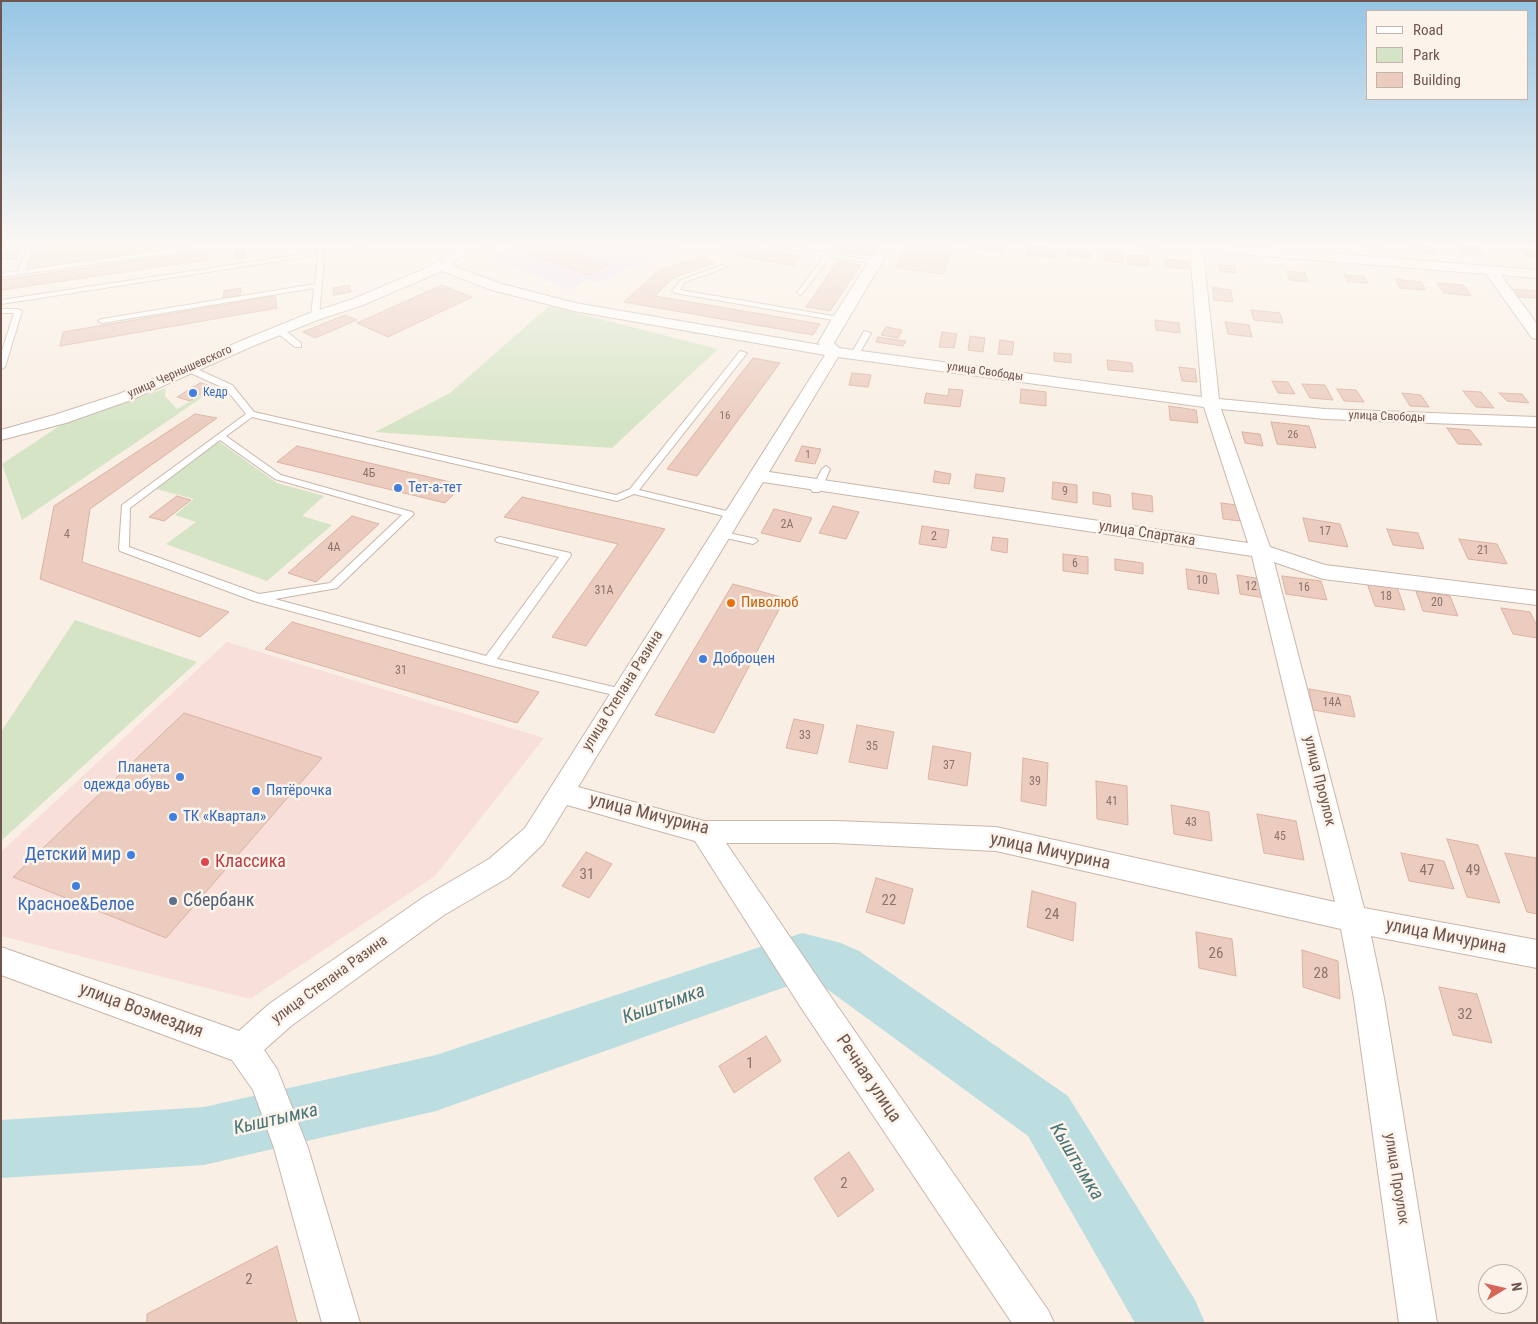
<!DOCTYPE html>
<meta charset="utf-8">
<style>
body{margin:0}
#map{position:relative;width:1538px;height:1324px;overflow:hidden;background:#f9efe4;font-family:"Roboto Condensed",sans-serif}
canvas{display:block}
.frame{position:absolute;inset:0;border:2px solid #6e554d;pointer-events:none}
.legend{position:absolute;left:1366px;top:10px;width:162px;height:90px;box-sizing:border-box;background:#fcf3ea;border:1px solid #c3b4ab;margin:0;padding:6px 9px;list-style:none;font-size:15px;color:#6e554d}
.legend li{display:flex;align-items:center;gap:10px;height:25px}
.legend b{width:25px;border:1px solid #c3b4ab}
.north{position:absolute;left:1478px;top:1264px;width:50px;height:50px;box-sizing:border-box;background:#fcf3ea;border:1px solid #c3b4ab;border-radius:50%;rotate:81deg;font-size:14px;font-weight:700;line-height:20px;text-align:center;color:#6e554d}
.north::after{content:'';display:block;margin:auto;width:18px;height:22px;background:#d46758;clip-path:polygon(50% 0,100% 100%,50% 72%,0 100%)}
</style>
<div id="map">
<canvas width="1538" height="1324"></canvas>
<div class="frame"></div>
<ul class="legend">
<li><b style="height:6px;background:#fff"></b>Road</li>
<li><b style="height:14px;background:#d5e4c5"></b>Park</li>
<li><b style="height:14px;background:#ebccbf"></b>Building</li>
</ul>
<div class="north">N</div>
</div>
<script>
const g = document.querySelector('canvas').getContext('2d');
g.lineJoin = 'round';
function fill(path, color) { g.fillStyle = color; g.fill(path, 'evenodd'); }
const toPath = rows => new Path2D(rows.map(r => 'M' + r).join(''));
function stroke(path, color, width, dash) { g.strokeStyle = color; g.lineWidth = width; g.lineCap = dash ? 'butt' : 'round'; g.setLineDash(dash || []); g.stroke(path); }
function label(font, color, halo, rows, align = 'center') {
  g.font = font + ' "Roboto Condensed",sans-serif'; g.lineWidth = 5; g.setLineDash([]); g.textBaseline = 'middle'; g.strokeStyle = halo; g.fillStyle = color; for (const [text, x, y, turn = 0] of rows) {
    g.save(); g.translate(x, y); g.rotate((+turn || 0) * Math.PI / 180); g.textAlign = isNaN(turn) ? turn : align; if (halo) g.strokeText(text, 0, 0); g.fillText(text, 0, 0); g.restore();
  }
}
const commercial = toPath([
 [227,642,544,738,435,876,250,999,1,936,1,852]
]);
const education = toPath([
 [523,242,684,242,686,243,599,282,587,280,569,290,489,256]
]);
const green = toPath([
 [36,242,188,242,187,244,148,250,147,253,25,270],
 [549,306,718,349,612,448,375,432,450,393],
 [166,388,165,396,177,409,213,388,216,388,22,520,2,464,61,425],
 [218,441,277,483,324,496,302,516,332,525,267,581,166,544,196,522,175,515,194,499,156,489],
 [75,620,197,662,1,841,1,732]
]);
const river = toPath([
 [802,933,841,943,859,951,1068,1096,1195,1300,1205,1323,1135,1323,1028,1136,827,989,802,981,436,1111,204,1165,1,1178,1,1120,204,1107,436,1055,802,933]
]);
const building = toPath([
 [1,242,23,242,17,258,1,260,1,242],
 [350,242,388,242,351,248,350,242],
 [712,242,743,242,755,248,802,256,794,266,742,257,712,242],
 [836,242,878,242,869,256,830,250,836,242],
 [906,242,955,242,943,274,895,268,906,242],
 [974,242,987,242,1004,244,1002,252,973,249,974,242],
 [1362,242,1379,242,1383,248,1365,247,1362,242],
 [1412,244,1431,246,1437,253,1417,252,1412,244],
 [554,245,609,265,588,275,533,255,554,245],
 [1028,245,1057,249,1055,258,1026,255,1028,245],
 [1457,245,1478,246,1486,255,1464,254,1457,245],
 [1518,248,1537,249,1537,257,1526,256,1518,248],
 [208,250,207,260,1,290,1,280,208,250],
 [245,250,245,258,235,259,235,251,245,250],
 [1067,250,1091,253,1090,258,1066,255,1067,250],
 [1104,252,1123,254,1123,263,1105,261,1104,252],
 [1128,255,1148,256,1149,266,1127,264,1128,255],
 [704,256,715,263,673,278,655,296,820,324,813,335,624,302,659,270,704,256],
 [1164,259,1188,261,1190,269,1165,267,1164,259],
 [838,261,861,265,830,311,806,307,838,261],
 [1219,265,1235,266,1236,273,1220,271,1219,265],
 [1287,271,1305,273,1308,282,1290,280,1287,271],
 [1344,275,1364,276,1368,283,1348,282,1344,275],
 [1395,279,1421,282,1426,290,1400,288,1395,279],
 [1437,283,1463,285,1471,296,1444,293,1437,283],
 [349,285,351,292,334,295,333,288,349,285],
 [442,285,472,297,388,337,357,323,442,285],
 [1212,287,1231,290,1233,302,1214,300,1212,287],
 [241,288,240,295,223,298,224,291,241,288],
 [1512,289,1537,291,1537,298,1518,297,1512,289],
 [275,296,277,308,60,346,63,332,275,296],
 [1251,310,1280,313,1283,323,1254,320,1251,310],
 [345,315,357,320,315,338,303,332,345,315],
 [1155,320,1179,323,1180,333,1156,330,1155,320],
 [1225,322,1249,325,1252,337,1228,334,1225,322],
 [886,327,902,330,898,338,881,335,886,327],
 [942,332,957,334,954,348,939,347,942,332],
 [970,336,985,338,983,352,968,350,970,336],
 [878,337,906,341,903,346,876,342,878,337],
 [1000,340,1014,342,1012,355,998,354,1000,340],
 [1054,353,1071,354,1071,363,1054,361,1054,353],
 [753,358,780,363,697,476,667,469,753,358],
 [1107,360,1132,363,1133,372,1108,370,1107,360],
 [1179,367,1195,369,1197,382,1182,381,1179,367],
 [852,373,871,375,868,387,849,385,852,373],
 [1272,381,1288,382,1295,394,1278,393,1272,381],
 [200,383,212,386,190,401,177,397,200,383],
 [1302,384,1325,385,1333,400,1310,398,1302,384],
 [949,389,963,390,960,407,924,403,926,393,948,396,949,389],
 [1021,389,1046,392,1046,406,1020,403,1021,389],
 [1337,389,1356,390,1364,402,1344,401,1337,389],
 [1463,391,1481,392,1494,408,1476,407,1463,391],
 [1402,393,1421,395,1429,407,1410,406,1402,393],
 [1499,393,1522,394,1529,403,1507,401,1499,393],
 [1169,406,1196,410,1198,423,1170,420,1169,406],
 [195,414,217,418,90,509,82,562,229,612,200,637,40,579,54,506,195,414],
 [1271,422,1309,426,1316,448,1277,444,1271,422],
 [1447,428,1470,430,1482,445,1458,444,1447,428],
 [1242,432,1260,434,1263,446,1245,443,1242,432],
 [297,446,463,485,445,503,277,462,297,446],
 [802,446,821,449,815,464,795,461,802,446],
 [935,471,951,474,949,484,933,482,935,471],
 [976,474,1005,478,1003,492,974,488,976,474],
 [1053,482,1077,485,1077,503,1052,499,1053,482],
 [1093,492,1110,495,1111,507,1093,504,1093,492],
 [1132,493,1152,496,1153,512,1133,509,1132,493],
 [177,496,191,500,164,521,149,517,177,496],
 [522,497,665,529,586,646,552,637,618,544,504,517,522,497],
 [1221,503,1237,505,1240,521,1223,519,1221,503],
 [833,506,859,512,846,539,819,533,833,506],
 [774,509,812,518,800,542,761,533,774,509],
 [352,516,379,524,316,582,288,573,352,516],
 [1303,518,1340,524,1348,547,1309,541,1303,518],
 [922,526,949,530,946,548,919,544,922,526],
 [1387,529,1418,533,1424,549,1393,545,1387,529],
 [993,537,1008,539,1007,553,991,550,993,537],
 [1459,539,1497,544,1507,564,1468,559,1459,539],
 [1063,554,1088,557,1088,574,1063,571,1063,554],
 [1115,559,1143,563,1143,574,1115,570,1115,559],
 [1186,569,1216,574,1219,594,1188,589,1186,569],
 [1237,575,1261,579,1265,598,1240,594,1237,575],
 [1282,576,1321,581,1327,600,1286,594,1282,576],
 [1367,583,1397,587,1405,610,1375,606,1367,583],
 [733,584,785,598,714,733,655,715,733,584],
 [1416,591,1450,596,1458,616,1423,611,1416,591],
 [1501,608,1530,612,1537,626,1537,638,1513,634,1501,608],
 [292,622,539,692,517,723,265,649,292,622],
 [1309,689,1350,696,1355,717,1313,710,1309,689],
 [184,713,322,758,166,938,13,877,184,713],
 [794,719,824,725,817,754,786,748,794,719],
 [857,725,894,732,887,769,849,762,857,725],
 [933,746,971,753,967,786,928,779,933,746],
 [1023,758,1048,763,1046,806,1021,801,1023,758],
 [1096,781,1127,786,1128,825,1097,819,1096,781],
 [1171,805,1209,812,1212,841,1174,834,1171,805],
 [1257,814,1296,821,1304,860,1264,853,1257,814],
 [1447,839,1478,845,1500,903,1467,897,1447,839],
 [586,852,612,864,589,898,562,886,586,852],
 [1401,853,1444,861,1454,889,1409,881,1401,853],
 [1505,853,1536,858,1537,914,1527,912,1505,853],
 [876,878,913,889,904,924,866,912,876,878],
 [1032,891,1076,903,1073,941,1027,927,1032,891],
 [1196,932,1232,939,1236,976,1199,968,1196,932],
 [1302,950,1338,961,1340,999,1303,987,1302,950],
 [1439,987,1477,994,1492,1043,1453,1035,1439,987],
 [766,1036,781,1061,734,1093,719,1066,766,1036],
 [849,1152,874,1190,838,1217,814,1178,849,1152],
 [277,1246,297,1323,147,1323,147,1314,277,1246]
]);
const lane = toPath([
 [30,242,36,242,25,270,192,246,195,248,192,250,1,277,1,273,18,271,30,242],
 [317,242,323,242,324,258,319,316,315,318,311,316,314,288,102,323,98,321,102,319,315,284,318,255,1,304,1,300,317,252,317,242],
 [754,242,769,242,878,262,875,264,830,257,802,294,800,295,797,293,824,256,754,242],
 [723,265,726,267,725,268,685,282,680,290,839,317,843,319,839,321,675,293,672,291,681,280,723,265],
 [1,309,18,309,22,311,5,367,1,369,1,354,14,313,1,313,1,309],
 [276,328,282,328,301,343,301,347,295,347,276,332,276,328],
 [864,331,871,333,858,356,852,356,851,354,864,331],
 [740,351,747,353,639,490,735,513,737,515,732,518,634,494,617,501,252,417,226,436,281,475,412,512,414,514,337,588,275,599,486,656,559,557,497,542,495,540,497,538,500,537,570,553,571,555,570,557,497,659,622,689,626,690,628,693,626,696,622,697,489,665,254,601,120,551,119,549,122,505,246,414,226,389,184,370,184,366,190,366,232,385,254,412,616,495,630,489,740,351],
 [220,440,275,479,402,515,330,583,259,594,129,547,130,508,220,440],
 [826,466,830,469,821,490,819,492,813,492,811,490,822,469,826,466],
 [720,531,756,539,758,541,753,544,717,536,715,534,717,532,720,531]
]);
const street = toPath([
 [471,242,498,242,496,245,470,250,450,265,502,284,575,303,820,345,818,343,832,319,881,242,894,242,834,343,839,348,1202,397,1190,250,1141,246,1135,242,1192,242,1537,270,1537,278,1501,275,1537,324,1537,339,1532,338,1486,274,1203,251,1219,399,1325,409,1537,417,1537,427,1325,419,1221,409,1270,547,1325,565,1537,591,1537,605,1323,579,1274,562,1364,908,1537,940,1537,968,1371,936,1384,998,1437,1323,1399,1323,1354,998,1341,929,996,851,835,843,726,843,822,984,1048,1310,1054,1323,1012,1323,800,1006,695,841,567,805,543,844,509,877,444,915,291,1026,264,1050,277,1069,308,1148,360,1323,322,1323,274,1148,253,1090,232,1060,1,975,1,947,239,1031,269,1004,424,897,489,859,525,828,825,355,574,311,492,290,442,271,363,305,320,319,253,346,131,400,66,423,1,440,1,430,54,415,119,394,243,340,310,313,353,299,431,266,461,244,471,242],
 [838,357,1204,407,1248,543,769,472,838,357],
 [763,482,1252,556,1335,902,996,827,835,821,704,821,578,787,763,482]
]);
const markers = [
 [193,393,5,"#3f7fe0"],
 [398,488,5,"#3f7fe0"],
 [731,603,5,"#e8710a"],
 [703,659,5,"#3f7fe0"],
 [180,777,5,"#3f7fe0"],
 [256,791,5,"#3f7fe0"],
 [173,817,5,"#3f7fe0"],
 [131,855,5,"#3f7fe0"],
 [205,862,5,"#e0444e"],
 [76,886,5,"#3f7fe0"],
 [173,901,5,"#5c6f8a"]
];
const farNumbernames = [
 ["16",725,416],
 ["26",1293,435],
 ["1",808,455]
];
const farStreetnames = [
 ["улица Чернышевского",180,372,-24],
 ["улица Свободы",985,372,8],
 ["улица Свободы",1387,417,2]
];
const farShopnames = [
 ["Кедр",203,393]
];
const numberNames = [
 ["4Б",369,474],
 ["9",1065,492],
 ["2А",787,525],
 ["17",1325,532],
 ["4",67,535],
 ["2",934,537],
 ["4А",334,548],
 ["21",1483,551],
 ["6",1075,564],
 ["10",1202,581],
 ["12",1251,587],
 ["16",1304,588],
 ["31А",604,591],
 ["18",1386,597],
 ["20",1437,603],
 ["31",401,671],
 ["14А",1332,703],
 ["33",805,736],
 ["35",872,747],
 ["37",949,766],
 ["39",1035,782],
 ["41",1112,802],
 ["43",1191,823],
 ["45",1280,837]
];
const shopNames = [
 ["Тет-а-тет",408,488],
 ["Доброцен",713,659],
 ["Планета",170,768,"right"],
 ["одежда обувь",170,785,"right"],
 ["Пятёрочка",266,791],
 ["ТК «Квартал»",183,817]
];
const streetNames = [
 ["улица Спартака",1147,534,9],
 ["улица Степана Разина",623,691,-58],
 ["улица Проулок",1319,781,76],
 ["улица Степана Разина",330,980,-36],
 ["улица Проулок",1396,1179,81]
];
const foodNames = [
 ["Пиволюб",741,603]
];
const nearNumbernames = [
 ["47",1427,871],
 ["49",1473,871],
 ["31",587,875],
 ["22",889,901],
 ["24",1052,915],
 ["26",1216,954],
 ["28",1321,974],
 ["32",1465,1015],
 ["1",750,1064],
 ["2",844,1184],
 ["2",249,1280]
];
const nearStreetnames = [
 ["улица Мичурина",649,815,14],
 ["улица Мичурина",1050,852,12],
 ["улица Мичурина",1446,937,11],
 ["улица Возмездия",141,1011,20],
 ["Речная улица",868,1079,56]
];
const nearShopnames = [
 ["Детский мир",121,855],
 ["Красное&Белое",76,905,"center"]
];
const nearHealthnames = [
 ["Классика",215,862]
];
const nearServicenames = [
 ["Сбербанк",183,901]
];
const nearWaternames = [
 ["Кыштымка",664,1005,-19],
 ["Кыштымка",276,1120,-13],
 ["Кыштымка",1076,1162,59]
];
fill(commercial, '#f8dfd9');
fill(education, '#ece1f5');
fill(green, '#d5e4c5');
fill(river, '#bcdee0');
fill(building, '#ebccbf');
stroke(building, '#dbb2a2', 1);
stroke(lane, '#c8b6ac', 2);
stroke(street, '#c8b6ac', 2);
fill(lane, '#fff');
fill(street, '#fff');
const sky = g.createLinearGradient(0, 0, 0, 428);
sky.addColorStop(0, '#96c5e5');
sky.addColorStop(0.57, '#fcf8f3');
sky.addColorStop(1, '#fcf8f300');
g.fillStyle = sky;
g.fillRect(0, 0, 1538, 428);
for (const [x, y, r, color] of markers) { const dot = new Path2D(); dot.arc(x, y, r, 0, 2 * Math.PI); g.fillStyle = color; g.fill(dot); stroke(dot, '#fcf3ea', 2); }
label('11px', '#8d736a', null, farNumbernames);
label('12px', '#6e554d', '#fcf3ea', farStreetnames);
label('12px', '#366cbe', '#fcf3ea', farShopnames, 'left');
label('12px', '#8d736a', null, numberNames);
label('15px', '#366cbe', '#fcf3ea', shopNames, 'left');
label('15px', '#6e554d', '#fcf3ea', streetNames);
label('15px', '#c56008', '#fcf3ea', foodNames, 'left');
label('15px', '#8d736a', null, nearNumbernames);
label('18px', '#6e554d', '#fcf3ea', nearStreetnames);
label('18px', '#366cbe', '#fcf3ea', nearShopnames, 'right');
label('18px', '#be3a42', '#fcf3ea', nearHealthnames, 'left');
label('18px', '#4e5e75', '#fcf3ea', nearServicenames, 'left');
label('italic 19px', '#477578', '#fcf3ea', nearWaternames);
</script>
